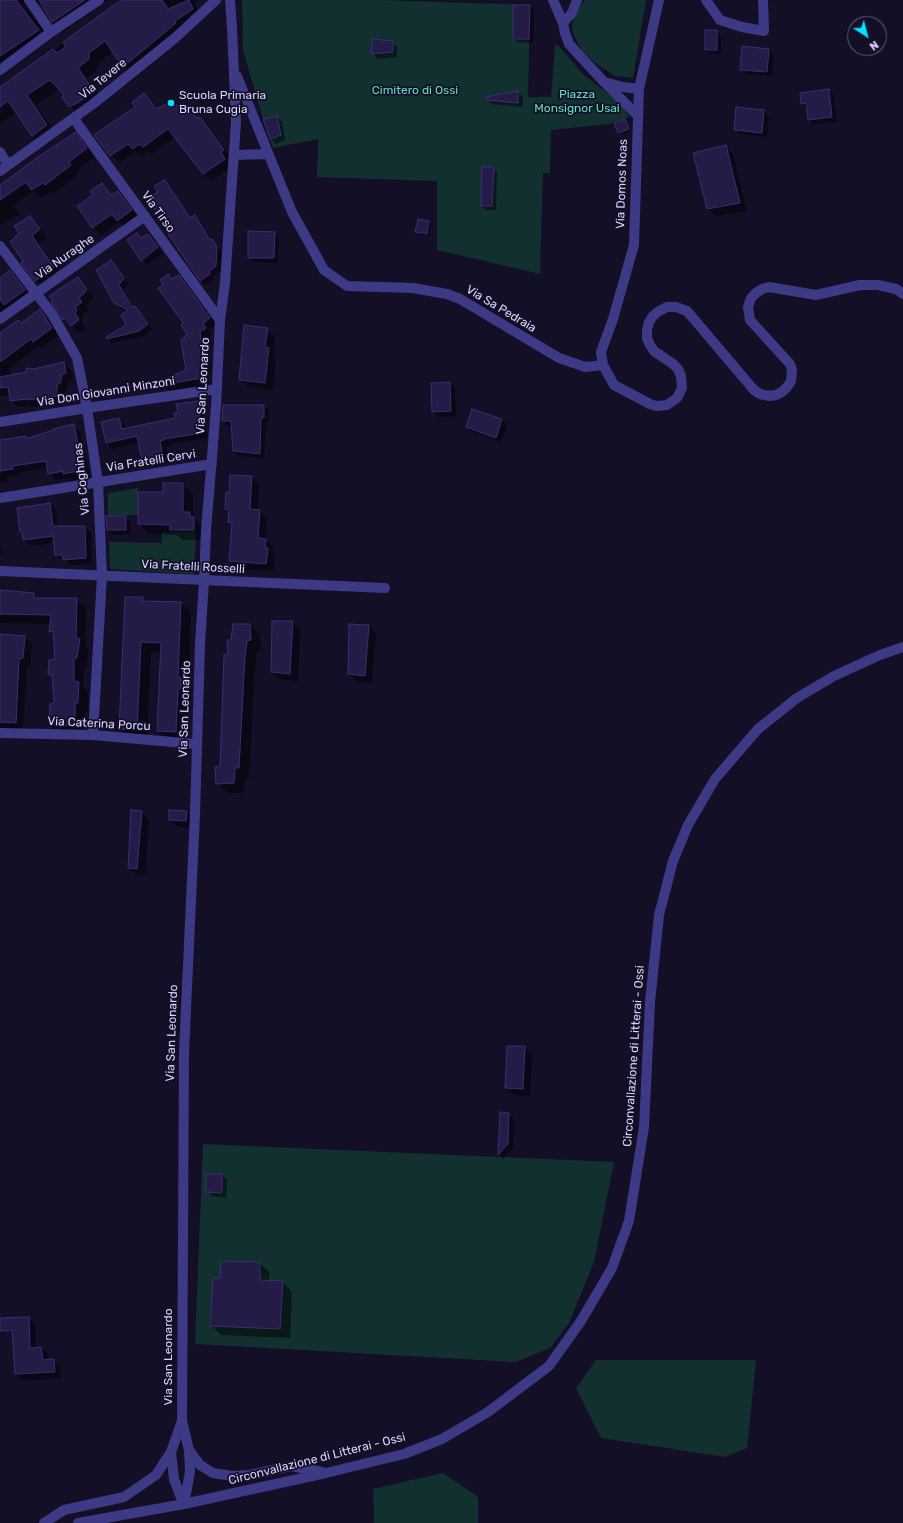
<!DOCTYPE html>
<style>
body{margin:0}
#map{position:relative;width:903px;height:1523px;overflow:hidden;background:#130f26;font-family:Rubik,sans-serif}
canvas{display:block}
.north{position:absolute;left:847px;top:16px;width:40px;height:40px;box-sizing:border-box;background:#130f26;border:1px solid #625e7d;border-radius:50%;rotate:144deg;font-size:11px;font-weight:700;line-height:16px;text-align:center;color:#d9d4ff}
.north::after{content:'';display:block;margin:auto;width:14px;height:18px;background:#00e5ff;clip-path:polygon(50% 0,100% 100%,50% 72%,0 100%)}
</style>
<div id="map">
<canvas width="903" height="1523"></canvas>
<div class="north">N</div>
</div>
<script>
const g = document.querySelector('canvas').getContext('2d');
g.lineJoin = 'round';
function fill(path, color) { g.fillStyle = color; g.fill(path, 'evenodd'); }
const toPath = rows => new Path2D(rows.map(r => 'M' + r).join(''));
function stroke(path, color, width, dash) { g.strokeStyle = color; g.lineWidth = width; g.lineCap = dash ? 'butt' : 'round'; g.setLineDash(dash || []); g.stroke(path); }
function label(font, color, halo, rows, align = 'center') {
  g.font = font + ' Rubik,sans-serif'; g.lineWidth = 3.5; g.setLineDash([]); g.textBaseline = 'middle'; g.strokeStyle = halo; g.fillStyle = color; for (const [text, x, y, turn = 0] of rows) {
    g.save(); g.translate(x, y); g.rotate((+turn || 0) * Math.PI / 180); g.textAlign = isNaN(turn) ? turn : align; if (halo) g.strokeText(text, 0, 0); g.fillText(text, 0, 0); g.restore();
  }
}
const green = toPath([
 [242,0,381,0,530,5,528,97,551,97,555,45,557,44,582,73,623,106,629,117,609,124,551,130,550,173,543,173,540,274,437,250,437,181,317,177,318,139,273,148,263,119,243,50],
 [584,0,646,0,633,78,615,76,595,63,581,49,575,38,572,28,573,19],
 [138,488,138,515,108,516,108,493],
 [162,532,196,532,194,574,110,569,109,542,162,543],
 [203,1144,614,1162,594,1262,569,1323,550,1348,516,1362,195,1344],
 [596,1360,756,1360,747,1448,725,1457,601,1438,576,1388],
 [443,1473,478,1497,478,1523,374,1523,373,1489]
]);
const shadow = toPath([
 [0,0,108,0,63,32,53,22,40,4,36,4,50,39,0,73],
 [123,0,196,0,194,2,202,19,133,76,124,67,113,52,98,63,98,69,87,78,103,101,80,116,70,106,65,96,60,89,36,105,56,135,43,145,33,135,17,112,0,124,0,89],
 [530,6,534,10,533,43,517,42,514,38],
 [716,31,721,36,721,54,711,54,706,50],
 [392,42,397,47,397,57,378,59,373,54],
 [769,50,774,55,772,76,746,74,741,69],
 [829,90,833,95,837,122,814,124,809,120,807,108,802,103],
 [518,92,523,97,522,107,492,104,487,100],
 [144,94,157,110,182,109,189,116,197,120,200,118,208,126,231,158,228,160,232,167,211,181,203,173,175,137,151,154,147,151,141,156,136,151,119,163,95,135,137,107],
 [764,111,769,116,767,137,740,134,735,129],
 [277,117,282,122,285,140,276,144,271,139,264,120],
 [625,120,630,131,621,134,619,132],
 [75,133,84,142,94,157,77,171,79,174,54,193,52,191,41,198,34,191,14,205,20,214,0,225,0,186],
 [725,147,733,154,747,211,716,216,708,209],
 [493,168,497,172,496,210,486,210,482,206],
 [165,182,170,187,191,219,195,216,200,221,212,241,222,253,221,271,213,277,214,279,205,285,200,280,175,231,157,203,159,192],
 [102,184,112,196,118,192,125,199,139,218,125,228,119,222,101,235,93,227,78,206,94,195],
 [30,217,47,237,39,244,61,275,44,288,22,263,25,261,20,233],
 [419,220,429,222,431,224,429,236,419,234,416,231],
 [274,233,279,238,278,263,254,262,249,257],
 [141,239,152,240,163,253,147,265,128,241],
 [111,262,128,284,123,290,134,308,135,307,140,312,152,329,144,336,113,343,108,338,127,325,128,312,120,308,115,302],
 [10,272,29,294,0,315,0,279],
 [168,275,173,280,179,276,185,282,216,325,209,330,212,335,207,339,211,372,208,373,209,384,169,391,162,384,187,371,188,334,165,285],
 [78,278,94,298,86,306,89,310,82,315,84,318,82,322,86,328,79,333,64,319,52,302],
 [40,311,47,318,59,335,41,348,39,346,9,368,12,376,64,363,71,370,73,380,68,382,68,390,63,393,64,403,35,407,34,406,18,407,11,400,10,395,0,396,0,334,21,324],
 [267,329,275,337,273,353,276,356,273,390,248,387,240,380],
 [450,383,455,388,456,416,438,417,433,412],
 [197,402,203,408,208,438,169,444,170,446,166,447,169,462,149,465,143,459,140,442,113,449,107,443,119,419,125,425,126,429,176,419,179,414],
 [264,406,269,411,269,422,266,422,264,458,239,456,234,451,233,426,228,426,223,421],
 [472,410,502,420,507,425,501,442,472,432,467,427],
 [73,425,80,432,90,477,71,481,68,478,56,480,49,473,48,468,19,472,20,476,7,477,8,482,0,483,0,441,25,438,27,440],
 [252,477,259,485,258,510,259,511,267,518,265,540,273,547,273,554,275,556,274,571,238,569,230,561,233,525,229,522,230,514,226,509,230,494],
 [183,484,193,494,193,516,203,528,203,540,182,540,177,535,149,534,139,524,164,493],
 [50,504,56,510,58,527,85,527,91,533,92,564,71,565,66,561,63,561,56,555,55,543,30,546,24,540,24,534,21,532],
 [107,517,125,517,130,522,131,534,112,535,108,530],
 [0,542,2,554,0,554],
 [0,591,34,594,39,599,77,599,86,609,85,645,89,649,86,667,84,668,83,687,88,692,88,712,85,712,84,735,59,734,50,724,55,704,53,677,49,673,56,660,54,635,50,631,51,624,0,623],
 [142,598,146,602,181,603,191,613,188,687,190,689,191,699,188,700,186,741,168,741,158,730,162,653,151,652,147,740,131,739,120,729],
 [293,622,300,630,298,681,280,679,272,672],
 [234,625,250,625,260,635,261,650,257,651,255,666,249,778,245,778,244,793,227,793,217,783,221,767,229,655],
 [369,626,376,633,372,683,356,681,349,674],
 [0,635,24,637,32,644,30,666,27,667,23,730,0,729],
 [141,812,149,820,145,876,136,875,129,868],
 [187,812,194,819,193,828,178,827,170,820],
 [525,1047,532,1055,530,1096,513,1095,506,1088],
 [501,1113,509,1114,514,1119,513,1149,503,1159,499,1154],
 [222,1175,227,1180,226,1198,212,1196,207,1191],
 [260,1263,269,1272,269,1282,283,1282,292,1292,290,1338,221,1335,211,1325,221,1279],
 [28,1318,35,1324,36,1348,41,1348,48,1354,48,1361,53,1360,60,1367,61,1378,23,1381,16,1374]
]);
const building = toPath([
 [0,0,16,0,39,30,0,56,0,0],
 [39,0,85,0,52,22,39,0],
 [121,0,162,0,168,9,189,0,193,9,175,21,176,23,123,67,105,41,89,53,89,59,78,68,94,91,79,102,69,107,62,97,64,95,50,80,27,95,47,125,32,136,8,101,0,107,0,87,53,49,57,53,66,47,63,42,121,0],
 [513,5,530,5,529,39,513,39,513,5],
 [705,30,717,30,717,50,705,50,705,30],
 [372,39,393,41,393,52,372,54,372,39],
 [742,46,769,49,767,72,740,70,742,46],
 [829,89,832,117,808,120,806,103,801,104,800,93,829,89],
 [518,91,518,103,486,100,486,97,518,91],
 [144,93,156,109,170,102,183,108,187,115,192,113,197,118,200,117,224,150,221,152,225,159,203,174,168,129,143,147,139,144,133,149,128,144,110,156,94,135,135,107,132,102,144,93],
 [736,107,764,110,762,133,734,130,736,107],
 [277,116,281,135,270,139,263,119,277,116],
 [625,119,629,129,618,133,614,123,625,119],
 [76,132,87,148,69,162,71,165,45,185,43,183,31,190,26,182,0,200,0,185,38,157,76,132],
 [726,145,740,203,707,209,693,153,726,145],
 [482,167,494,167,492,206,481,206,482,167],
 [165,180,190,218,195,215,210,240,212,239,217,247,216,266,209,272,210,274,200,281,168,234,173,230,152,206,156,203,151,196,158,192,154,186,165,180],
 [102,183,111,195,118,191,132,210,117,221,112,214,92,228,77,206,93,195,90,191,102,183],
 [30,216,40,229,32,236,54,267,35,281,21,263,23,261,10,242,19,233,14,226,30,216],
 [418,219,429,221,427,234,415,232,418,219],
 [248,231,275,232,274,258,248,258,248,231],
 [137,233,141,238,148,234,158,247,141,261,127,240,137,233],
 [111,260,124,278,119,285,132,307,135,306,148,324,139,331,107,339,106,337,126,325,121,315,128,310,114,303,96,270,111,260],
 [10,270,25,290,4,305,0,300,0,278,10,270],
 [168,274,172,279,179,275,210,318,203,323,206,328,200,332,205,366,202,366,202,378,161,385,160,381,186,370,181,340,187,334,181,325,183,323,158,288,163,285,160,280,168,274],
 [78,277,87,290,79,298,82,302,75,307,77,310,75,313,79,320,71,326,65,318,63,320,51,302,53,301,49,296,78,277],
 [40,309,52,328,33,342,31,339,0,362,0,333,18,320,21,323,40,309],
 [244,325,268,328,265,347,269,348,265,383,239,380,244,325],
 [64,362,66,373,61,375,61,382,57,385,57,396,27,400,27,399,10,401,8,387,0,388,0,377,26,372,26,368,33,369,64,362],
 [450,382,451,411,432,412,431,383,450,382],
 [198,401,202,433,164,439,164,440,160,441,163,456,142,460,137,436,106,443,101,422,119,418,122,429,175,418,174,413,178,413,176,404,198,401],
 [223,405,264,405,264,418,261,418,260,454,233,451,231,421,222,421,223,405],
 [472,409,502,419,496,438,466,427,472,409],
 [74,424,83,470,63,474,63,471,48,474,46,461,13,466,13,469,0,471,0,440,26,436,26,439,53,430,53,429,74,424],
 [230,475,252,476,250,509,260,510,258,538,266,539,265,548,268,548,266,564,229,561,232,523,228,522,229,510,225,509,226,492,229,493,230,475],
 [163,483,183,483,183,512,190,512,190,517,194,517,194,530,170,530,170,525,138,524,138,492,163,492,163,483],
 [50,503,53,526,85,526,86,558,63,560,62,555,55,555,53,536,23,540,22,532,20,532,17,508,50,503],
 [106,516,126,516,126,530,107,530,106,516],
 [0,590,34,593,34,598,77,598,76,638,80,639,77,658,74,659,74,681,79,682,78,703,75,703,75,726,49,725,50,704,54,703,52,675,48,674,49,660,55,659,53,631,49,632,51,615,0,614,0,590],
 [125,597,143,597,143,601,181,602,178,677,181,678,181,688,178,690,176,732,157,731,161,643,141,642,137,730,119,729,125,597],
 [272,621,293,621,290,674,271,672,272,621],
 [233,624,250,624,251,640,247,641,245,656,239,768,235,768,234,783,216,784,215,767,220,766,224,655,228,654,227,640,231,640,233,624],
 [349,624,369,625,365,676,348,674,349,624],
 [0,634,25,636,23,658,19,659,16,723,0,722,0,634],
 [131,810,142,811,137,869,128,868,131,810],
 [169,810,187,811,186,821,169,820,169,810],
 [507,1046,525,1046,523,1089,505,1088,507,1046],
 [500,1112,509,1113,508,1144,498,1155,500,1112],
 [206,1174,222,1174,222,1193,206,1192,206,1174],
 [221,1261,260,1262,260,1280,283,1281,280,1329,210,1326,213,1278,220,1278,221,1261],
 [29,1317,30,1348,41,1347,43,1360,54,1359,55,1372,15,1374,12,1330,0,1331,0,1318,29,1317]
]);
const minor = toPath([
 [29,0,51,32],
 [553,0,563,23,565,33,569,44,604,82,623,87,639,89],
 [659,0,639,89,634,245,613,319,601,352,603,365,614,385,650,404,656,406,667,405,677,398,682,388,681,376,678,369,673,364,654,351,650,345,647,338,647,330,649,322,653,316,659,311,667,307,676,307,687,311,754,390,760,394,769,396,776,395,782,392,787,387,791,381,792,370,790,364,750,320,748,307,751,298,756,293,762,289,769,287,816,295,860,285,878,285,896,289,903,294],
 [706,0,720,20,742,27,764,31,763,0],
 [563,23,572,13,577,0],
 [0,70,51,32,99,0],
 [237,76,292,212,324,270,347,286,413,288,447,294,460,299,559,358,585,367,603,365],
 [604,82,637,115],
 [74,119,220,320],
 [0,152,8,165],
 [234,155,268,154],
 [0,171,93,104,175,38,216,0],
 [0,246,52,314,77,358,87,408,98,483,102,575,93,735],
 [0,319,145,216],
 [0,422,87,408,217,389],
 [0,498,212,464],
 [0,571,385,588],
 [0,733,93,735,196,744],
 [182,1421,171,1452,174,1479,183,1503],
 [189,1450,200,1465,213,1473,232,1476,250,1475,291,1466,322,1472],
 [184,1504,190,1472,189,1450,182,1421,184,1052,195,814,200,644,204,581,206,530,216,407,220,320,225,283,236,122,232,28,230,0],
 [44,1523,64,1510,124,1497,156,1475,171,1452],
 [78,1523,184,1504,326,1473,404,1454,442,1439,488,1412,549,1366,581,1321,612,1268,629,1221,644,1127,650,1002,659,915,673,861,688,825,715,779,758,729,797,698,834,676,880,655,903,647]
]);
const markers = [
 [171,103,4,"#00e5ff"]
];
const streetNames = [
 ["Via Tevere",103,79,-39],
 ["Via Domos Noas",622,184,-88],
 ["Via Tirso",158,212,54],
 ["Via Nuraghe",65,257,-35],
 ["Via Sa Pedraia",501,309,31],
 ["Via San Leonardo",203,386,-87],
 ["Via Don Giovanni Minzoni",106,392,-9],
 ["Via Fratelli Cervi",151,461,-9],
 ["Via Coghinas",82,479,-96],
 ["Via Fratelli Rosselli",193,567,3],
 ["Via San Leonardo",185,709,-88],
 ["Via Caterina Porcu",99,724,3],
 ["Via San Leonardo",172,1033,-88],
 ["Circonvallazione di Litterai - Ossi",634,1056,-86],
 ["Via San Leonardo",169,1357,-90],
 ["Circonvallazione di Litterai - Ossi",317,1459,-14]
];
const parkNames = [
 ["Cimitero di Ossi",415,91],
 ["Piazza",577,95],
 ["Monsignor Usai",577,109]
];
const poiNames = [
 ["Scuola Primaria",179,96],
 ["Bruna Cugia",179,110]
];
fill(green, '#12302f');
fill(shadow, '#0007');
fill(building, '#241b47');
stroke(building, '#3b2d73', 1);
stroke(minor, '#3d3a85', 10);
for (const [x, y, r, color] of markers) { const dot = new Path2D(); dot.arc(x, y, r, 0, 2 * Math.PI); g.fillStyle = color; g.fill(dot); stroke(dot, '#130f26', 1.5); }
label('12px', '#d9d4ff', '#130f26', streetNames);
label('12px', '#5fe0c0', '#130f26', parkNames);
label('12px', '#d9d4ff', '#130f26', poiNames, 'left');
</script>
